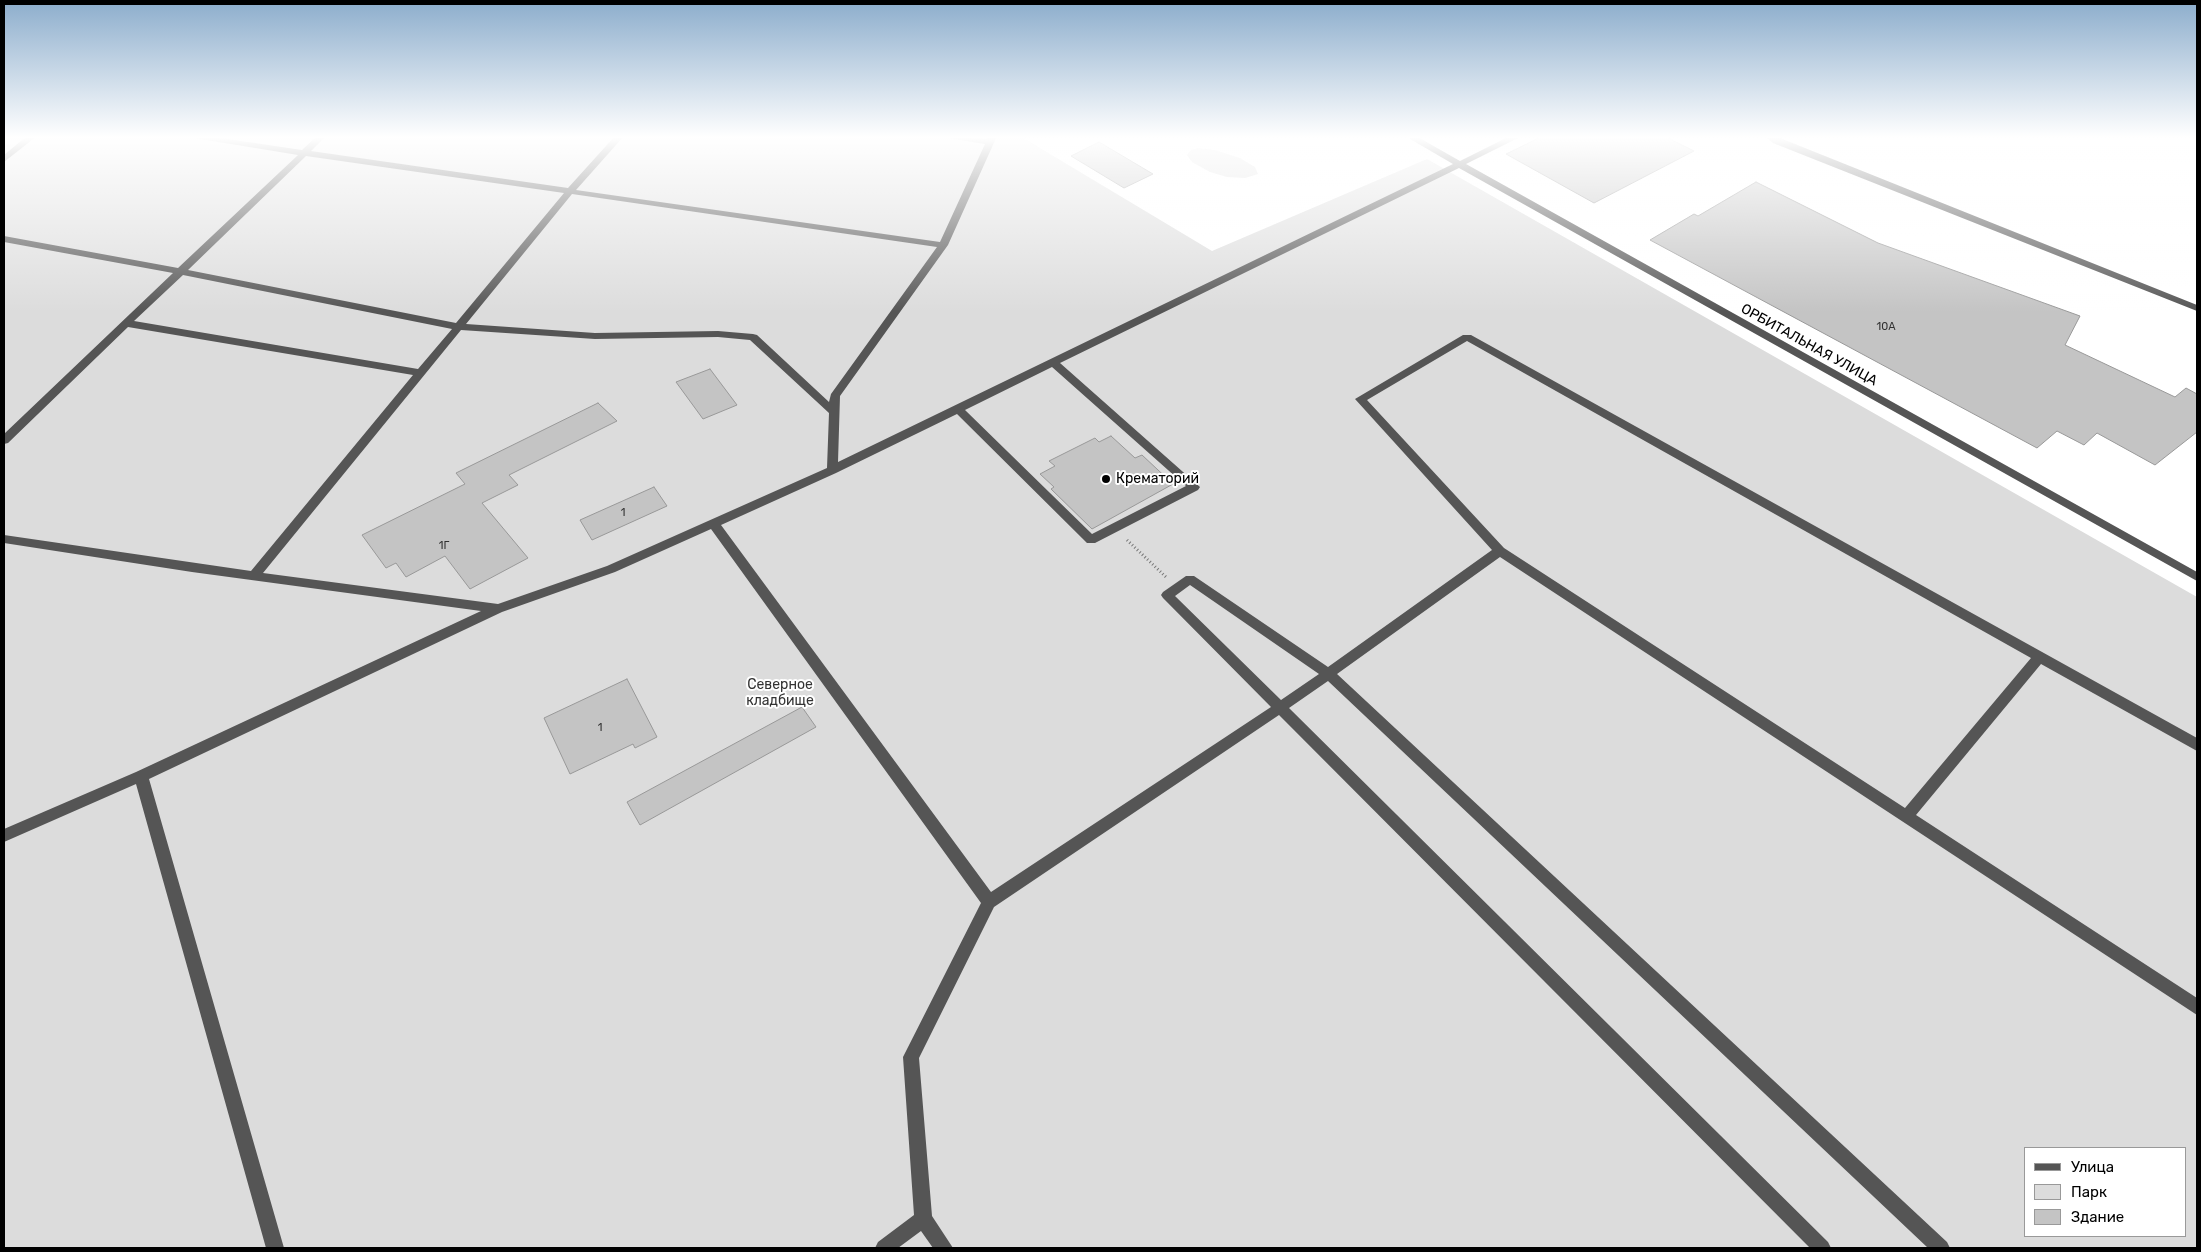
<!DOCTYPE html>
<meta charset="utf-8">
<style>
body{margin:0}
#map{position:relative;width:2201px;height:1252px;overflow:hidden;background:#fff;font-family:Rubik,sans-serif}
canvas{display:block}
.frame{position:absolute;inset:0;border:5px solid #000;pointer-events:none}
.legend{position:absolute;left:2024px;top:1147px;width:162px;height:90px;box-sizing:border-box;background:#fff;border:1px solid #999;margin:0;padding:6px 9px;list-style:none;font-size:15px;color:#000}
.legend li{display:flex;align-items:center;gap:10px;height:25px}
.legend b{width:25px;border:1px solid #999}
</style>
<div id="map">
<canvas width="2201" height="1252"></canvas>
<div class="frame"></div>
<ul class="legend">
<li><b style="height:6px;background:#555"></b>Улица</li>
<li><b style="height:14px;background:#dcdcdc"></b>Парк</li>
<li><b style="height:14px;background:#c4c4c4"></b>Здание</li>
</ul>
</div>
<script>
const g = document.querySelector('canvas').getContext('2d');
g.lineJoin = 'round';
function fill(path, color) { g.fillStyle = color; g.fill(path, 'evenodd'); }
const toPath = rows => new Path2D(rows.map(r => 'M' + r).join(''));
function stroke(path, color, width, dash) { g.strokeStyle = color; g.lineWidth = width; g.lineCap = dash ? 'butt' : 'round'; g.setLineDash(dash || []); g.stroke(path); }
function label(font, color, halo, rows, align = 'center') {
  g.font = font + ' Rubik,sans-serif'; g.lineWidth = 4; g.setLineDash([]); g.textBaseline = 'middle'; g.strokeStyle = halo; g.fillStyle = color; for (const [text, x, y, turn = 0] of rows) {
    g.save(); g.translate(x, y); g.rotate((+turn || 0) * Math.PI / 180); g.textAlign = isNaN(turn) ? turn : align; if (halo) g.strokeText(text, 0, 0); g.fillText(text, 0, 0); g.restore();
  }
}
const green = toPath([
 [4,136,1020,136,1212,251,1427,159,2197,597,2197,1248,4,1248],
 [2025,1148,2185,1148,2185,1236,2025,1236],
 [1198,148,1215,150,1240,158,1255,167,1258,174,1245,178,1227,177,1210,172,1192,162,1187,155,1191,150]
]);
const building = toPath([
 [1543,136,1664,136,1694,151,1594,203,1506,154,1543,136],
 [1099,142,1153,174,1124,188,1071,156,1099,142],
 [1756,182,1878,243,2080,316,2065,345,2175,397,2186,388,2197,394,2197,432,2155,465,2097,433,2084,445,2057,431,2037,448,1650,240,1694,214,1698,216,1756,182],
 [710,369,737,405,703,419,676,382,710,369],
 [598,403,617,421,509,475,518,485,482,503,528,558,470,589,445,556,406,577,396,563,386,568,362,535,465,484,456,473,598,403],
 [1111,436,1135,458,1142,455,1173,484,1092,529,1051,489,1054,487,1040,474,1055,466,1049,461,1095,438,1099,442,1111,436],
 [654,487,667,506,592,540,580,520,654,487],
 [627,679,657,737,635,748,633,744,570,774,544,718,627,679],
 [802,707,816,727,640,825,627,802,802,707]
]);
const path = toPath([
 [1127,540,1166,577]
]);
const minor = toPath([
 [27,136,37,136,4,162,4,155,27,136],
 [182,136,207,136,302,150,317,136,326,136,311,151,568,188,615,136,624,136,576,190,940,242,985,144,936,136,987,139,989,136,997,136,948,245,840,396,838,462,1453,164,1405,136,1416,136,1460,161,1510,136,1522,136,1466,164,2197,572,2197,581,1459,168,1060,363,1200,487,1198,490,1095,543,1087,543,957,414,836,473,721,525,991,892,1271,707,1163,598,1161,595,1163,592,1186,576,1194,576,1328,667,1492,550,1355,399,1463,335,1471,335,2197,738,2197,751,2041,664,1916,815,2197,998,2197,1015,1500,557,1337,674,1947,1242,1950,1248,1928,1248,1328,681,1289,708,1828,1242,1831,1248,1810,1248,1279,715,994,907,919,1058,932,1216,953,1248,933,1248,921,1231,898,1248,875,1248,878,1242,914,1215,903,1057,981,903,711,529,615,572,502,612,149,779,284,1248,266,1248,136,784,4,842,4,829,136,772,481,611,192,572,4,543,4,535,251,571,413,375,128,327,8,443,4,444,4,434,173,273,4,242,4,236,178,268,298,155,182,136],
 [306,156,564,193,456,323,188,270,306,156],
 [572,194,937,247,831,394,829,402,757,335,753,334,718,331,595,333,466,324,572,194],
 [183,275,452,329,418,369,134,321,183,275],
 [461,330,595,339,718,337,750,340,829,413,827,468,607,566,498,604,263,573,461,330],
 [1467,341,2031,658,1905,808,1504,548,1367,400,1467,341],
 [1052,367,1186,486,1092,534,965,410,1052,367],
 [1190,585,1319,674,1281,700,1175,596,1190,585],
 [1765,136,1775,136,2197,305,2197,311,1773,143,1765,136]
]);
const markers = [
 [1106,479,5,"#000"]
];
const numberNames = [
 ["10А",1886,327],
 ["1",623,513],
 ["1Г",444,546],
 ["1",600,728]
];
const streetNames = [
 ["ОРБИТАЛЬНАЯ УЛИЦА",1809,345,29]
];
const poiNames = [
 ["Крематорий",1116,479]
];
const parkNames = [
 ["Северное",780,685],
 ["кладбище",780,701]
];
fill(green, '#dcdcdc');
fill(building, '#c4c4c4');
stroke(building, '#999', 1);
stroke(path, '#777', 3, [1, 2.5]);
fill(minor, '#555');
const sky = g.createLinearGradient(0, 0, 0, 312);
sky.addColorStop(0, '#8cadcc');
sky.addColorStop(0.44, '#fff');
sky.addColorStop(1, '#ffffff00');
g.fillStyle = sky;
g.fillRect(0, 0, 2201, 312);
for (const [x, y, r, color] of markers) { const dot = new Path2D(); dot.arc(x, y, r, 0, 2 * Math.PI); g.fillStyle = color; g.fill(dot); stroke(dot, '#fff', 2); }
label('11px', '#313131', null, numberNames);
label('14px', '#000', '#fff', streetNames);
label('14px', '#000', '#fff', poiNames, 'left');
label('14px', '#333', '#fff', parkNames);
</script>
